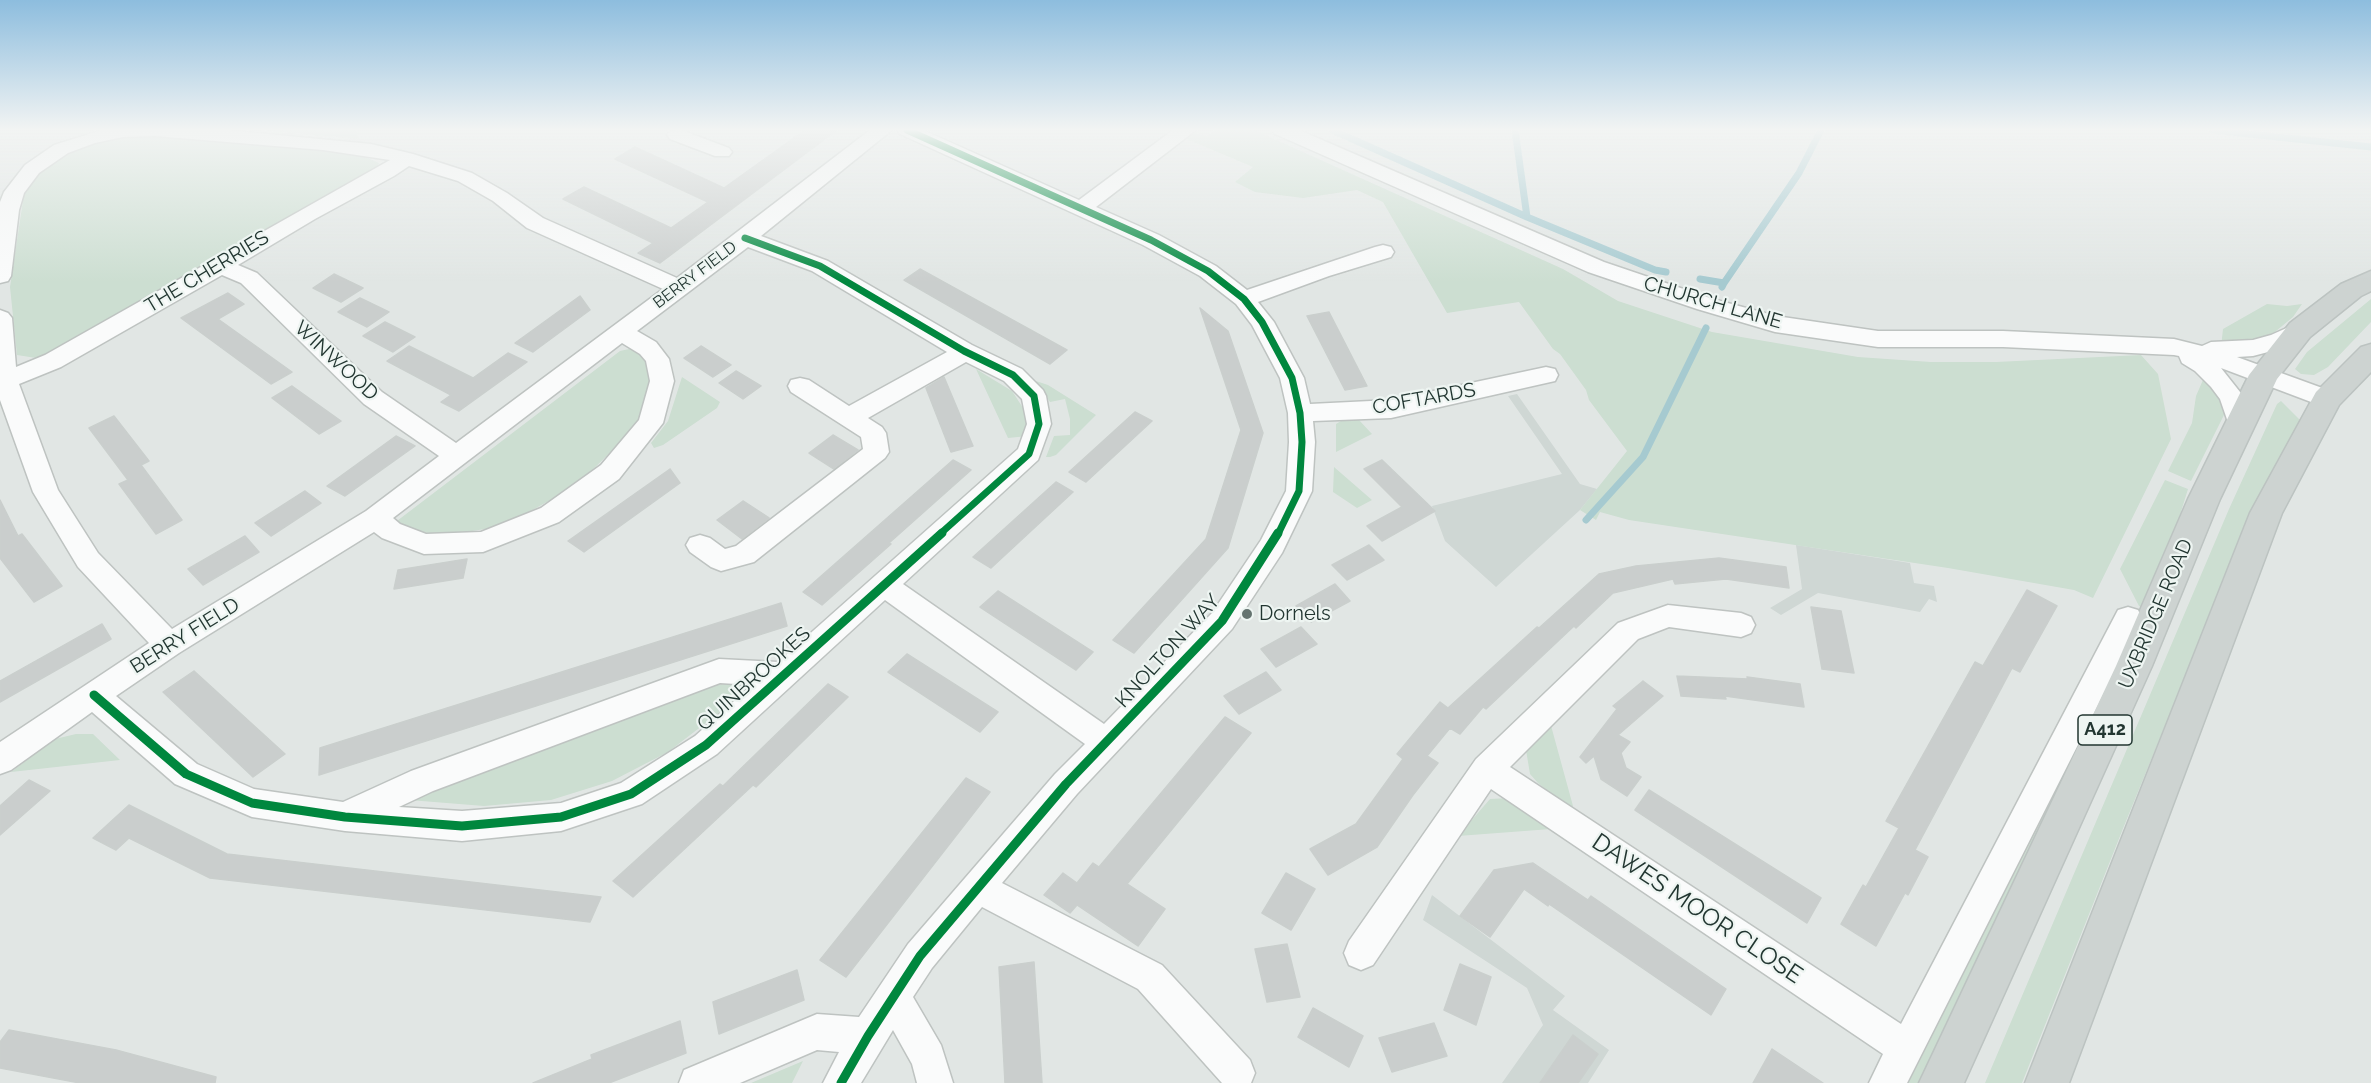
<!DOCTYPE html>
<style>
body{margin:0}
canvas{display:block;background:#e1e6e4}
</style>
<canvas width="2371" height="1083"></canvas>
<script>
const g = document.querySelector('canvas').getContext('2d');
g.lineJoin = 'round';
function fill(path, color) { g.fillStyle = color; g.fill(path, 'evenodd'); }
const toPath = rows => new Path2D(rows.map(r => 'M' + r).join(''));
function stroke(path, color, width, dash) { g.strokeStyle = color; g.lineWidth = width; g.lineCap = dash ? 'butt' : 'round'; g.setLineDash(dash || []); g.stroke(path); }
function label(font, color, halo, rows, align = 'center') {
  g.font = font + ' Raleway,sans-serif'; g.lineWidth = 4.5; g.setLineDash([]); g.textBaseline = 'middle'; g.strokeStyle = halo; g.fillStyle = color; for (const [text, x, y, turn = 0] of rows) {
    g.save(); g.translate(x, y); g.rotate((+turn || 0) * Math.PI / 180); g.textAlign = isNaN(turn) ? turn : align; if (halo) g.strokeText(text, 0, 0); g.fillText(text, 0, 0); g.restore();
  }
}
const built = toPath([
 [1517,394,1580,484,1597,489,1580,510,1496,587,1445,541,1432,506,1562,474,1508,396],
 [1796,545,1910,563,1914,583,1934,586,1937,602,1929,599,1920,612,1818,593,1781,615,1770,608,1802,589],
 [1432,895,1565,996,1553,1010,1609,1050,1588,1083,1502,1083,1543,1025,1527,988,1423,920]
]);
const green = toPath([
 [260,130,356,130,359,139],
 [1214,130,1254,130,1563,269,1618,301,1712,332,1858,357,1931,362,1996,362,2141,355,2158,374,2171,439,2093,598,2074,590,1948,568,1629,520,1600,512,1596,520,1580,510,1627,451,1589,400,1586,390,1560,354,1553,349,1519,302,1447,313,1383,202,1357,190,1303,198,1255,192,1235,182,1253,167,1182,137,1196,133,1207,136],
 [151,135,316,148,363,156,379,163,374,174,257,234,56,353,36,358,17,355,10,287,24,194,41,169,65,152,124,136],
 [2371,299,2371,322,2328,367,2314,375,2301,374,2295,369,2307,352],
 [2267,304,2287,306,2302,304,2293,317,2270,336,2254,344,2221,347,2223,329],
 [638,347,656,373,648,401,635,428,577,485,504,526,440,536,393,524,620,351],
 [976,369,1012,391,1025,411,1028,436,1008,438],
 [2206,373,2215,379,2225,413,2191,481,2168,471,2192,423,2196,396],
 [682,377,720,402,717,408,663,445,654,448,651,443,668,421],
 [1036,381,1048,385,1096,415,1056,455,1050,457,1046,457,1054,436,1070,435,1070,419,1065,399,1050,402],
 [2281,401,2300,420,2297,429,2278,459,2236,552,2124,826,2022,1083,1985,1083,2229,509,2277,404],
 [1359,420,1372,434,1336,452,1336,424,1341,421],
 [1334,467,1372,500,1357,508,1333,492],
 [2165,480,2188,489,2150,612,2139,606,2120,569],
 [740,682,746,686,737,699,668,752,612,781,551,800,484,806,409,800,413,788,710,686],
 [1550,722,1573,806,1570,809,1538,783,1530,774,1526,750],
 [2080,727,2082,748,1936,1083,1895,1083],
 [76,734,93,734,120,760,11,772,55,739],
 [1510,798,1551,829,1458,836,1490,799],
 [803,1061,792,1083,751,1083]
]);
const stream = toPath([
 [1332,130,1527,217,1655,270,1666,272],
 [1515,130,1527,217],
 [2212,130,2371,147],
 [1700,279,1724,283,1722,287],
 [1724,283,1799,173,1821,130],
 [1586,520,1643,457,1706,328]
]);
const building = toPath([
 [805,130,837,130,660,263,638,253,653,243,563,199,584,187,671,228,708,202,615,159,635,147,724,188,805,130],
 [920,269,958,290,1067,350,1050,364,904,280,920,269],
 [334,274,363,288,341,302,313,288,334,274],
 [228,293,244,304,218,319,292,372,271,384,181,318,228,293],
 [580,296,590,310,533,352,515,343,580,296],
 [360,298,389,312,367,327,338,312,360,298],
 [1200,308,1228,331,1263,433,1228,548,1134,653,1113,640,1206,539,1241,430,1200,308],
 [1329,312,1367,386,1345,390,1307,316,1329,312],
 [385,322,415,337,393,352,363,336,385,322],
 [409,346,473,378,508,353,527,362,459,411,441,402,451,395,387,361,409,346],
 [701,346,731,365,713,377,684,358,701,346],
 [736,371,761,386,743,399,719,383,736,371],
 [944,377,973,446,951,452,926,388,944,377],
 [292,386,341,421,319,434,272,398,292,386],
 [1135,412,1152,421,1086,482,1069,472,1135,412],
 [114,416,149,461,141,465,182,520,156,534,119,484,128,480,89,428,114,416],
 [833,435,858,450,834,469,809,453,833,435],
 [396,436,415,446,345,496,327,486,396,436],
 [953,460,971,470,889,543,891,544,822,605,803,592,953,460],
 [1382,460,1435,511,1382,541,1367,526,1402,507,1364,469,1382,460],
 [670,469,680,483,584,552,568,541,670,469],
 [1056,482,1073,492,991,568,973,557,1056,482],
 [305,491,321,503,271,536,255,523,305,491],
 [0,500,18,536,22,534,62,586,34,602,0,558,0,500],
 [743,501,769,518,742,539,717,520,743,501],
 [245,536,259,552,203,585,188,569,245,536],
 [1369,545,1384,560,1347,580,1332,565,1369,545],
 [1719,558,1786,567,1789,588,1726,579,1675,584,1673,579,1613,593,1576,628,1574,626,1486,709,1483,707,1460,734,1450,728,1427,756,1438,763,1413,795,1377,847,1328,875,1310,849,1356,824,1403,759,1397,754,1440,702,1448,708,1537,627,1539,628,1599,574,1636,566,1719,558],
 [467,559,463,578,394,589,398,570,467,559],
 [1335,584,1350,601,1311,622,1296,606,1335,584],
 [2027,590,2057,606,2020,672,2012,668,1960,766,1915,850,1928,857,1908,895,1905,893,1876,946,1841,924,1863,885,1866,887,1899,828,1886,821,1975,662,1983,666,2027,590],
 [998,591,1093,652,1076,670,980,607,998,591],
 [781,603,787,626,319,775,320,748,781,603],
 [1811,607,1841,611,1854,673,1822,669,1811,607],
 [102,624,111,639,0,702,0,681,102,624],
 [1301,627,1317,644,1276,667,1261,649,1301,627],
 [907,654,998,712,980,732,888,672,907,654],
 [194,671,285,754,253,777,163,692,194,671],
 [1266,672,1281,690,1239,714,1224,696,1266,672],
 [1677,676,1748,679,1747,677,1800,684,1804,707,1725,696,1726,699,1681,696,1677,676],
 [1643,681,1663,696,1618,735,1630,742,1621,753,1626,768,1641,777,1627,796,1601,779,1594,756,1586,763,1580,757,1617,709,1613,706,1643,681],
 [828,684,848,697,756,787,753,785,633,897,613,881,720,784,723,786,828,684],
 [1225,717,1251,733,1127,884,1165,909,1138,946,1077,905,1070,913,1044,895,1063,873,1077,883,1093,863,1099,867,1225,717],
 [966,778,990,792,846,977,820,960,966,778],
 [29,780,50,791,0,835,0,806,29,780],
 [1649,790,1821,898,1807,923,1635,810,1649,790],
 [129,805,227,854,601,897,590,922,210,878,129,838,116,850,93,838,129,805],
 [1533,863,1588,900,1591,896,1726,989,1711,1015,1549,904,1548,906,1524,889,1490,937,1460,916,1494,870,1533,863],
 [1286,873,1315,889,1291,930,1262,913,1286,873],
 [1287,944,1300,997,1267,1002,1255,949,1287,944],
 [1034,962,1042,1083,1005,1083,999,967,1034,962],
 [1460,964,1491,977,1476,1025,1444,1010,1460,964],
 [797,970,804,1000,719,1034,713,1002,797,970],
 [1313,1008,1363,1036,1349,1067,1298,1037,1313,1008],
 [680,1021,686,1053,609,1083,533,1083,592,1059,591,1055,680,1021],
 [1434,1023,1447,1056,1392,1072,1379,1038,1434,1023],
 [9,1030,116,1050,216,1077,215,1083,80,1083,0,1068,0,1042,9,1030],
 [1573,1035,1598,1054,1578,1083,1540,1083,1573,1035],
 [1772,1049,1823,1083,1753,1083,1772,1049]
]);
const street = toPath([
 [102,130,226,130,371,144,413,154,472,173,507,193,543,218,677,278,870,130,892,130,761,236,828,261,972,345,1022,369,1043,390,1046,396,1051,424,1038,460,903,584,1104,724,1212,613,1261,540,1286,491,1289,442,1288,413,1280,378,1252,325,1236,304,1200,276,1143,245,900,134,897,130,923,130,1079,200,1173,130,1196,130,1096,207,1159,235,1216,266,1247,290,1375,247,1383,245,1391,247,1394,252,1391,257,1329,276,1258,302,1274,322,1304,378,1310,404,1391,400,1546,367,1555,369,1558,375,1555,381,1391,418,1313,421,1315,442,1312,491,1282,553,1232,629,1077,794,1002,883,1162,965,1250,1060,1255,1073,1251,1083,1222,1083,1138,989,982,907,932,968,913,997,941,1045,953,1083,917,1083,912,1064,893,1030,861,1083,823,1083,839,1052,817,1050,740,1083,679,1083,684,1070,817,1014,859,1017,908,944,1055,774,1085,744,885,600,717,754,642,804,561,831,462,841,345,831,252,817,175,784,92,712,11,770,0,774,0,742,149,643,78,567,33,492,0,400,0,310,8,313,12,318,16,367,45,355,390,160,323,150,155,136,123,137,95,143,68,153,39,173,24,193,19,210,11,276,8,281,0,283,0,202,4,192,25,165,54,145,102,130],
 [409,166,458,181,493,201,527,228,663,289,456,443,382,392,257,273,238,265,315,219,394,176,409,166],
 [748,247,812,271,947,352,849,406,809,380,800,378,791,380,788,386,791,392,861,437,863,449,736,546,725,549,710,538,700,535,690,538,686,545,690,552,711,567,721,571,754,562,885,458,889,452,886,433,882,427,868,418,966,362,1004,381,1022,399,1027,424,1018,449,778,662,719,659,411,771,343,802,254,789,197,764,116,696,179,653,374,532,382,538,424,554,483,552,559,522,619,479,663,423,674,381,669,359,656,342,637,331,748,247],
 [222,275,241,283,364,404,439,456,366,511,172,629,98,553,58,490,19,384,61,367,222,275],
 [622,343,640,354,646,361,650,381,639,420,601,465,541,508,481,532,426,534,400,524,393,518,622,343],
 [720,683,752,685,695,736,621,783,561,803,462,811,399,807,433,791,720,683],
 [681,130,729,148,732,152,729,156,715,156,670,139,667,135,670,131,681,130],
 [1272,130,1299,130,1604,262,1713,299,1776,316,1878,331,2003,331,2174,339,2202,346,2211,342,2253,340,2271,335,2300,322,2308,325,2312,330,2308,335,2287,347,2253,356,2237,357,2336,393,2339,399,2336,405,2327,408,2221,368,2244,397,2252,425,2249,431,2240,434,2231,431,2220,399,2211,387,2195,371,2182,363,2179,356,2174,355,2003,347,1878,347,1775,332,1697,309,1588,272,1275,134,1272,130],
 [1668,605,1741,613,1751,617,1755,625,1751,633,1741,637,1669,627,1638,639,1510,767,1901,1024,2118,610,2128,607,2138,610,2142,618,1907,1083,1869,1083,1883,1054,1491,789,1373,965,1361,970,1349,965,1344,953,1349,941,1476,759,1618,623,1668,605]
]);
const primary = toPath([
 [2371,271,2371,291,2361,296,2310,337,2277,379,2220,499,2152,666,1964,1083,1919,1083,2116,666,2188,499,2249,375,2290,323,2341,284,2371,271],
 [2371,344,2371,372,2339,405,2282,513,2069,1083,2025,1083,2250,513,2316,392,2361,347,2371,344]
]);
const cyclewayFar1 = toPath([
 [907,130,1151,240,1208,271,1244,299,1262,322,1292,378,1300,413,1302,442,1299,491,1278,534],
 [745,238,820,266,964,351,1013,375,1034,396,1039,424,1029,454,940,534]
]);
const cycleway = toPath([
 [94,695,186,774,252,803,345,817,462,826,561,817,631,794,706,745,942,533],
 [841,1083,868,1036,920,956,1066,784,1222,621,1278,533]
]);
const markers = [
 [1247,614,6,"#657470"]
];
const farStreetnames = [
 ["BERRY FIELD",695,275,-37]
];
const shields = [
 [2105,730,54]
];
const shieldNames = [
 ["A412",2105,730]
];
const streetNames = [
 ["THE CHERRIES",207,272,-31],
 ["CHURCH LANE",1713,303,16],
 ["WINWOOD",336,361,43],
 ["COFTARDS",1424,399,-10],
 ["UXBRIDGE ROAD",2156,614,-67],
 ["BERRY FIELD",185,636,-32],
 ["KNOLTON WAY",1168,651,-48],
 ["QUINBROOKES",754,679,-42]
];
const poiNames = [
 ["Dornels",1259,614]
];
const nearStreetnames = [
 ["DAWES MOOR CLOSE",1697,909,34]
];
fill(built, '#cfd7d4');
fill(green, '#ccded1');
stroke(stream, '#a6cad0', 7);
fill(building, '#cacecd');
stroke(building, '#cacfcd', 1.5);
stroke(street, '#bec3c1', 3);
stroke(primary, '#bcc3c1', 3);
fill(street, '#fafbfb');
fill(primary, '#cdd3d1');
stroke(cyclewayFar1, '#00873e', 7);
stroke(cycleway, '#00873e', 9);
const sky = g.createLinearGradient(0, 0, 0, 282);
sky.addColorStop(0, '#8dbdde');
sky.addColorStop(0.46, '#f2f4f3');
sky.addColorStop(1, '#f2f4f300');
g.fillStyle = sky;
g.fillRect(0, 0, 2371, 282);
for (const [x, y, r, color] of markers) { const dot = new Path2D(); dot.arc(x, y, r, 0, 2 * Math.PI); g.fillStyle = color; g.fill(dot); stroke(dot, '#eef5f2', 2); }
label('16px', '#223631', '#eef5f2', farStreetnames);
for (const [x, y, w] of shields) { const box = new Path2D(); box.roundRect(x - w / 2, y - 15, w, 30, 4.5); g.fillStyle = '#eef5f2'; g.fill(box); stroke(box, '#223631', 1.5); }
label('bold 18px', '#223631', null, shieldNames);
label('20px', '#223631', '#eef5f2', streetNames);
label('20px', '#223631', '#eef5f2', poiNames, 'left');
label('24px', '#223631', '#eef5f2', nearStreetnames);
</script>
